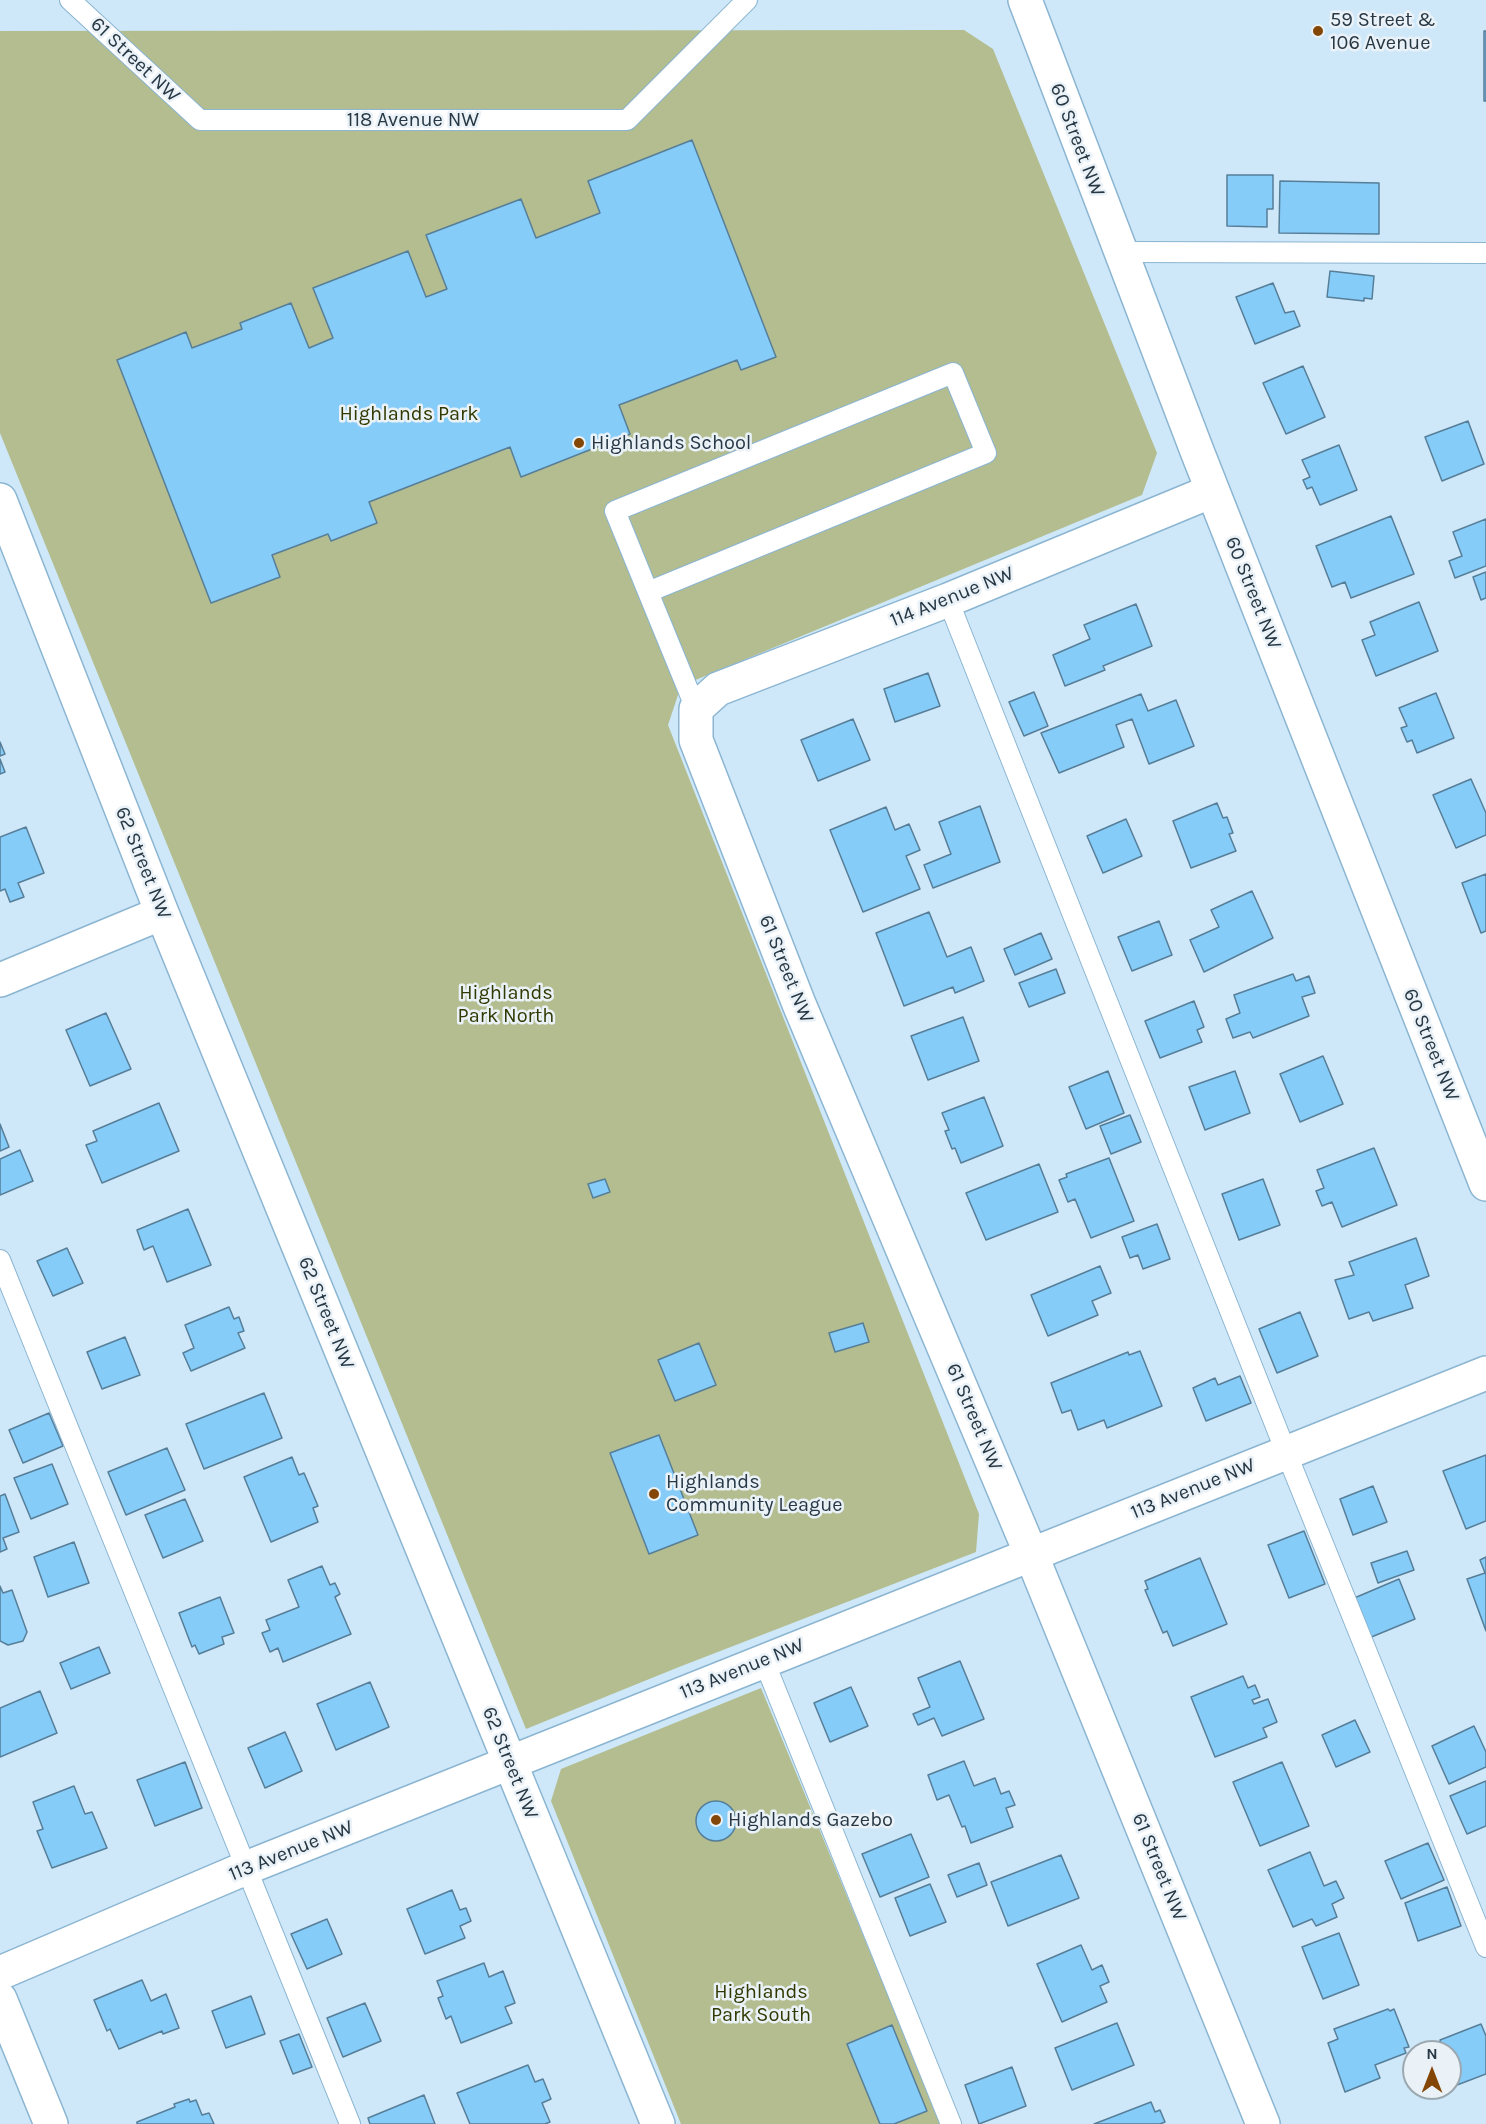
<!DOCTYPE html>
<style>
body{margin:0}
#map{position:relative;width:1486px;height:2124px;overflow:hidden;background:#cee8f9;font-family:Karla,sans-serif}
canvas{display:block}
.north{position:absolute;left:1402px;top:2040px;width:60px;height:60px;box-sizing:border-box;background:#eaf2f8;border:2px solid #9ca8b0;border-radius:50%;rotate:0deg;font-size:16px;font-weight:700;line-height:24px;text-align:center;color:#273844}
.north::after{content:'';display:block;margin:auto;width:21px;height:27px;background:#834604;clip-path:polygon(50% 0,100% 100%,50% 72%,0 100%)}
</style>
<div id="map">
<canvas width="1486" height="2124"></canvas>
<div class="north">N</div>
</div>
<script>
const g = document.querySelector('canvas').getContext('2d');
g.lineJoin = 'round';
function fill(path, color) { g.fillStyle = color; g.fill(path, 'evenodd'); }
const toPath = rows => new Path2D(rows.map(r => 'M' + r).join(''));
function stroke(path, color, width, dash) { g.strokeStyle = color; g.lineWidth = width; g.lineCap = dash ? 'butt' : 'round'; g.setLineDash(dash || []); g.stroke(path); }
function label(font, color, halo, rows, align = 'center') {
  g.font = font + ' Karla,sans-serif'; g.lineWidth = 5; g.setLineDash([]); g.textBaseline = 'middle'; g.strokeStyle = halo; g.fillStyle = color; for (const [text, x, y, turn = 0] of rows) {
    g.save(); g.translate(x, y); g.rotate((+turn || 0) * Math.PI / 180); g.textAlign = isNaN(turn) ? turn : align; if (halo) g.strokeText(text, 0, 0); g.fillText(text, 0, 0); g.restore();
  }
}
const green = toPath([
 [964,30,993,49,1157,453,1142,495,681,686,668,725,979,1514,976,1552,679,1667,526,1729,0,433,0,31],
 [761,1688,941,2124,681,2124,551,1801,561,1769]
]);
const building = toPath([
 [1484,31,1486,31,1486,101,1484,101,1484,31],
 [692,140,776,357,741,370,737,360,619,405,630,434,521,477,510,447,369,502,377,523,331,541,328,534,272,555,280,577,211,603,117,360,186,332,192,348,242,329,240,323,291,303,309,348,333,338,313,288,408,251,426,297,447,289,426,235,521,199,536,238,600,213,588,181,692,140],
 [1227,175,1273,175,1273,209,1267,209,1267,227,1227,226,1227,175],
 [1280,181,1379,183,1379,234,1279,233,1280,181],
 [1330,271,1374,276,1372,299,1364,298,1364,301,1327,297,1330,271],
 [1273,283,1285,313,1294,311,1300,326,1255,344,1236,297,1273,283],
 [1303,366,1325,417,1286,434,1263,383,1303,366],
 [1468,421,1484,464,1442,481,1425,437,1468,421],
 [1339,445,1357,490,1320,505,1312,487,1307,489,1303,480,1310,477,1302,460,1339,445],
 [1391,516,1414,574,1351,598,1345,582,1332,587,1316,546,1391,516],
 [1486,519,1486,566,1455,578,1449,561,1462,556,1453,532,1486,519],
 [1486,572,1486,598,1481,600,1473,577,1486,572],
 [1419,602,1438,651,1376,676,1362,640,1375,635,1370,622,1419,602],
 [1136,604,1152,646,1103,666,1105,670,1065,686,1053,655,1090,639,1084,625,1136,604],
 [928,673,940,706,895,722,884,689,928,673],
 [1034,692,1048,726,1024,736,1009,702,1034,692],
 [1436,693,1454,738,1417,753,1412,740,1407,742,1401,728,1407,726,1399,708,1436,693],
 [1141,694,1148,711,1176,700,1194,746,1149,764,1132,719,1116,725,1124,747,1059,773,1041,733,1141,694],
 [853,719,870,760,818,781,801,740,853,719],
 [0,742,5,754,0,756,0,742],
 [0,759,5,772,0,774,0,759],
 [1471,779,1486,813,1486,835,1456,848,1433,795,1471,779],
 [1217,803,1223,818,1227,817,1233,833,1229,834,1236,851,1191,868,1173,821,1217,803],
 [980,806,1000,862,933,888,924,865,951,854,939,822,980,806],
 [886,807,895,830,909,824,920,850,906,856,920,889,863,912,830,830,886,807],
 [1126,819,1142,856,1103,873,1087,836,1126,819],
 [26,827,44,873,18,883,24,897,10,902,5,889,0,891,0,837,26,827],
 [1486,874,1486,931,1481,933,1462,883,1486,874],
 [1252,891,1273,938,1204,972,1190,940,1219,927,1211,910,1252,891],
 [929,912,947,957,971,947,984,981,955,993,953,987,904,1006,876,933,929,912],
 [1159,921,1172,955,1132,971,1118,937,1159,921],
 [1041,933,1052,959,1015,975,1004,949,1041,933],
 [1056,969,1065,993,1029,1007,1019,983,1056,969],
 [1293,974,1296,981,1309,976,1315,993,1302,997,1309,1016,1253,1038,1250,1032,1233,1038,1226,1019,1240,1013,1234,995,1293,974],
 [1194,1001,1204,1027,1197,1030,1202,1042,1160,1058,1145,1021,1194,1001],
 [106,1013,131,1069,90,1086,66,1030,106,1013],
 [963,1017,979,1061,928,1080,911,1036,963,1017],
 [1323,1056,1343,1104,1300,1122,1280,1074,1323,1056],
 [1108,1071,1124,1113,1086,1129,1069,1087,1108,1071],
 [1235,1071,1250,1113,1205,1130,1189,1087,1235,1071],
 [984,1097,1003,1146,961,1163,955,1148,952,1149,945,1131,949,1130,942,1113,984,1097],
 [159,1103,179,1151,102,1183,86,1145,97,1141,93,1131,159,1103],
 [1130,1115,1141,1142,1111,1154,1100,1126,1130,1115],
 [0,1124,9,1147,0,1151,0,1124],
 [1374,1148,1397,1205,1342,1227,1332,1202,1322,1206,1316,1191,1324,1188,1317,1170,1374,1148],
 [20,1150,33,1181,0,1195,0,1159,20,1150],
 [1109,1158,1134,1221,1091,1238,1075,1199,1068,1202,1059,1180,1067,1177,1066,1174,1109,1158],
 [1039,1164,1058,1212,986,1240,966,1193,1039,1164],
 [605,1179,610,1192,593,1198,588,1184,605,1179],
 [1263,1179,1280,1225,1239,1240,1222,1194,1263,1179],
 [188,1209,211,1265,167,1282,153,1246,144,1250,137,1230,188,1209],
 [1157,1224,1170,1259,1143,1269,1138,1255,1130,1258,1122,1237,1157,1224],
 [1416,1238,1429,1276,1405,1285,1413,1308,1373,1321,1369,1312,1349,1319,1335,1280,1354,1275,1349,1262,1416,1238],
 [67,1248,83,1283,53,1296,37,1261,67,1248],
 [1100,1266,1111,1293,1092,1301,1098,1315,1048,1336,1031,1295,1100,1266],
 [229,1307,234,1319,239,1317,244,1331,238,1333,245,1348,191,1371,183,1353,194,1348,185,1325,229,1307],
 [1300,1312,1318,1356,1277,1373,1259,1329,1300,1312],
 [863,1323,869,1342,835,1352,829,1333,863,1323],
 [125,1337,140,1375,102,1389,87,1352,125,1337],
 [699,1343,716,1385,675,1401,658,1360,699,1343],
 [1140,1351,1162,1406,1107,1428,1104,1420,1078,1430,1071,1410,1062,1413,1051,1383,1128,1352,1129,1355,1140,1351],
 [1240,1376,1251,1403,1206,1421,1193,1388,1215,1378,1218,1385,1240,1376],
 [264,1393,282,1438,204,1469,186,1424,264,1393],
 [49,1413,63,1446,23,1463,9,1430,49,1413],
 [659,1435,698,1535,649,1554,610,1453,659,1435],
 [167,1448,185,1490,126,1515,108,1472,167,1448],
 [1486,1455,1486,1521,1466,1529,1443,1471,1486,1455],
 [292,1457,299,1475,304,1473,318,1506,313,1508,318,1522,271,1542,244,1477,292,1457],
 [52,1464,68,1504,31,1519,14,1478,52,1464],
 [1373,1486,1387,1522,1353,1535,1340,1499,1373,1486],
 [5,1494,19,1532,3,1538,7,1549,0,1552,0,1496,5,1494],
 [185,1499,203,1541,163,1558,145,1515,185,1499],
 [1304,1531,1325,1584,1289,1598,1268,1545,1304,1531],
 [74,1542,89,1583,48,1597,34,1557,74,1542],
 [1407,1551,1414,1570,1378,1583,1371,1563,1407,1551],
 [1486,1557,1486,1631,1467,1579,1485,1573,1480,1560,1486,1557],
 [1200,1558,1227,1624,1173,1646,1167,1631,1163,1633,1145,1590,1148,1589,1145,1581,1200,1558],
 [322,1566,330,1585,335,1583,340,1594,335,1597,351,1634,283,1662,278,1648,270,1652,262,1633,270,1630,266,1620,299,1607,288,1580,322,1566],
 [1399,1579,1415,1619,1369,1638,1352,1599,1399,1579],
 [0,1586,3,1593,12,1590,27,1632,23,1641,8,1645,0,1641,0,1586],
 [220,1597,234,1633,222,1637,224,1644,199,1654,195,1645,192,1647,179,1613,220,1597],
 [99,1647,110,1673,71,1689,60,1663,99,1647],
 [960,1661,984,1719,942,1736,934,1718,918,1725,913,1714,930,1707,918,1678,960,1661],
 [1243,1676,1248,1688,1255,1685,1260,1697,1252,1700,1254,1704,1268,1699,1277,1722,1263,1728,1267,1737,1215,1757,1191,1697,1243,1676],
 [370,1682,389,1727,336,1750,317,1704,370,1682],
 [851,1687,868,1726,830,1742,814,1703,851,1687],
 [40,1691,57,1733,0,1757,0,1708,40,1691],
 [1355,1720,1370,1752,1336,1767,1322,1735,1355,1720],
 [1474,1726,1486,1752,1486,1767,1449,1784,1432,1746,1474,1726],
 [285,1732,302,1771,265,1788,248,1748,285,1732],
 [964,1761,974,1786,995,1778,1001,1794,1009,1791,1015,1805,1006,1808,1013,1827,971,1843,965,1826,962,1827,949,1795,937,1800,928,1775,964,1761],
 [185,1762,202,1808,155,1826,137,1780,185,1762],
 [1282,1762,1309,1826,1260,1846,1233,1782,1282,1762],
 [1486,1781,1486,1826,1467,1834,1450,1796,1486,1781],
 [74,1786,85,1814,92,1812,107,1848,52,1868,37,1831,43,1829,33,1802,74,1786],
 '696 1821a20 20 0 1 1 40 0a20 20 0 1 1-40 0Z',
 [911,1834,929,1877,880,1897,862,1854,911,1834],
 [1428,1843,1444,1880,1401,1899,1385,1861,1428,1843],
 [1310,1852,1324,1886,1336,1881,1344,1898,1332,1904,1337,1917,1316,1926,1312,1919,1293,1927,1268,1870,1310,1852],
 [1061,1855,1079,1898,1008,1926,991,1882,1061,1855],
 [979,1863,987,1885,957,1897,948,1875,979,1863],
 [930,1884,946,1922,910,1936,895,1898,930,1884],
 [1447,1887,1461,1926,1418,1941,1405,1903,1447,1887],
 [452,1890,460,1910,466,1908,471,1921,460,1926,465,1938,425,1954,407,1909,452,1890],
 [327,1919,342,1954,307,1969,291,1934,327,1919],
 [1339,1933,1359,1985,1323,1999,1302,1947,1339,1933],
 [1081,1945,1092,1970,1102,1965,1109,1982,1100,1986,1107,2002,1062,2022,1037,1964,1081,1945],
 [484,1963,489,1977,503,1971,515,2003,505,2007,512,2023,461,2043,451,2016,446,2019,438,1998,443,1996,437,1981,484,1963],
 [142,1980,151,2001,166,1994,179,2028,163,2034,162,2031,119,2049,110,2029,107,2031,94,2000,142,1980],
 [251,1996,265,2034,226,2048,212,2011,251,1996],
 [365,2003,381,2041,343,2057,327,2018,365,2003],
 [1388,2009,1390,2011,1394,2009,1409,2047,1404,2048,1406,2053,1375,2065,1380,2078,1345,2092,1328,2043,1338,2039,1334,2029,1388,2009],
 [1117,2023,1134,2065,1072,2090,1055,2048,1117,2023],
 [1481,2024,1486,2036,1486,2074,1457,2085,1450,2067,1450,2052,1444,2052,1440,2040,1481,2024],
 [892,2025,927,2111,894,2124,880,2124,847,2044,892,2025],
 [299,2034,312,2067,293,2074,280,2041,299,2034],
 [528,2065,535,2082,543,2079,551,2099,542,2103,550,2122,545,2124,470,2124,457,2093,528,2065],
 [1012,2067,1026,2106,979,2124,965,2085,1012,2067],
 [424,2095,435,2124,370,2124,368,2118,424,2095],
 [189,2099,190,2102,196,2100,202,2115,209,2113,214,2124,137,2124,137,2122,175,2107,174,2104,189,2099],
 [1151,2102,1155,2112,1160,2110,1165,2122,1160,2124,1094,2124,1151,2102]
]);
const lane = toPath([
 [70,0,200,120,627,120,747,0],
 [1120,252,1486,253],
 [648,592,615,511,953,373,986,453,648,592,696,709],
 [948,600,1286,1452,1486,1947],
 [0,1260,350,2124],
 [764,1661,951,2124]
]);
const street = toPath([
 [1025,0,1197,451,1486,1184],
 [1212,491,948,600,718,689,696,709,696,740,799,1004,1031,1554,1263,2124],
 [0,500,162,913,658,2124],
 [0,980,162,913],
 [0,1973,246,1868,1486,1373],
 [0,1999,51,2124]
]);
const markers = [
 [1318,31,6,"#834604"],
 [579,443,6,"#834604"],
 [654,1494,6,"#834604"],
 [716,1820,6,"#834604"]
];
const poiNames = [
 ["59 Street &",1330,20],
 ["106 Avenue",1330,43],
 ["Highlands School",591,443],
 ["Highlands",666,1482],
 ["Community League",666,1505],
 ["Highlands Gazebo",728,1820]
];
const streetNames = [
 ["61 Street NW",135,60,43],
 ["118 Avenue NW",413,120],
 ["60 Street NW",1077,140,69],
 ["60 Street NW",1253,593,68],
 ["114 Avenue NW",952,597,-22],
 ["62 Street NW",143,863,68],
 ["61 Street NW",786,969,68],
 ["60 Street NW",1431,1045,68],
 ["62 Street NW",326,1313,68],
 ["61 Street NW",974,1417,67],
 ["113 Avenue NW",1193,1489,-22],
 ["113 Avenue NW",742,1669,-22],
 ["62 Street NW",510,1763,68],
 ["113 Avenue NW",291,1851,-22],
 ["61 Street NW",1159,1867,68]
];
const parkNames = [
 ["Highlands Park",409,414],
 ["Highlands",506,993],
 ["Park North",506,1016],
 ["Highlands",761,1992],
 ["Park South",761,2015]
];
fill(green, '#b3bd8f');
fill(building, '#86ccf9');
stroke(building, '#567e98', 1.5);
stroke(lane, '#8bb5d1', 22);
stroke(street, '#8bb5d1', 36);
stroke(lane, '#fff', 20);
stroke(street, '#fff', 33);
for (const [x, y, r, color] of markers) { const dot = new Path2D(); dot.arc(x, y, r, 0, 2 * Math.PI); g.fillStyle = color; g.fill(dot); stroke(dot, '#eaf2f8', 2); }
label('20px', '#273844', '#eaf2f8', poiNames, 'left');
label('20px', '#273844', '#eaf2f8', streetNames);
label('20px', '#313900', '#eaf2f8', parkNames);
</script>
